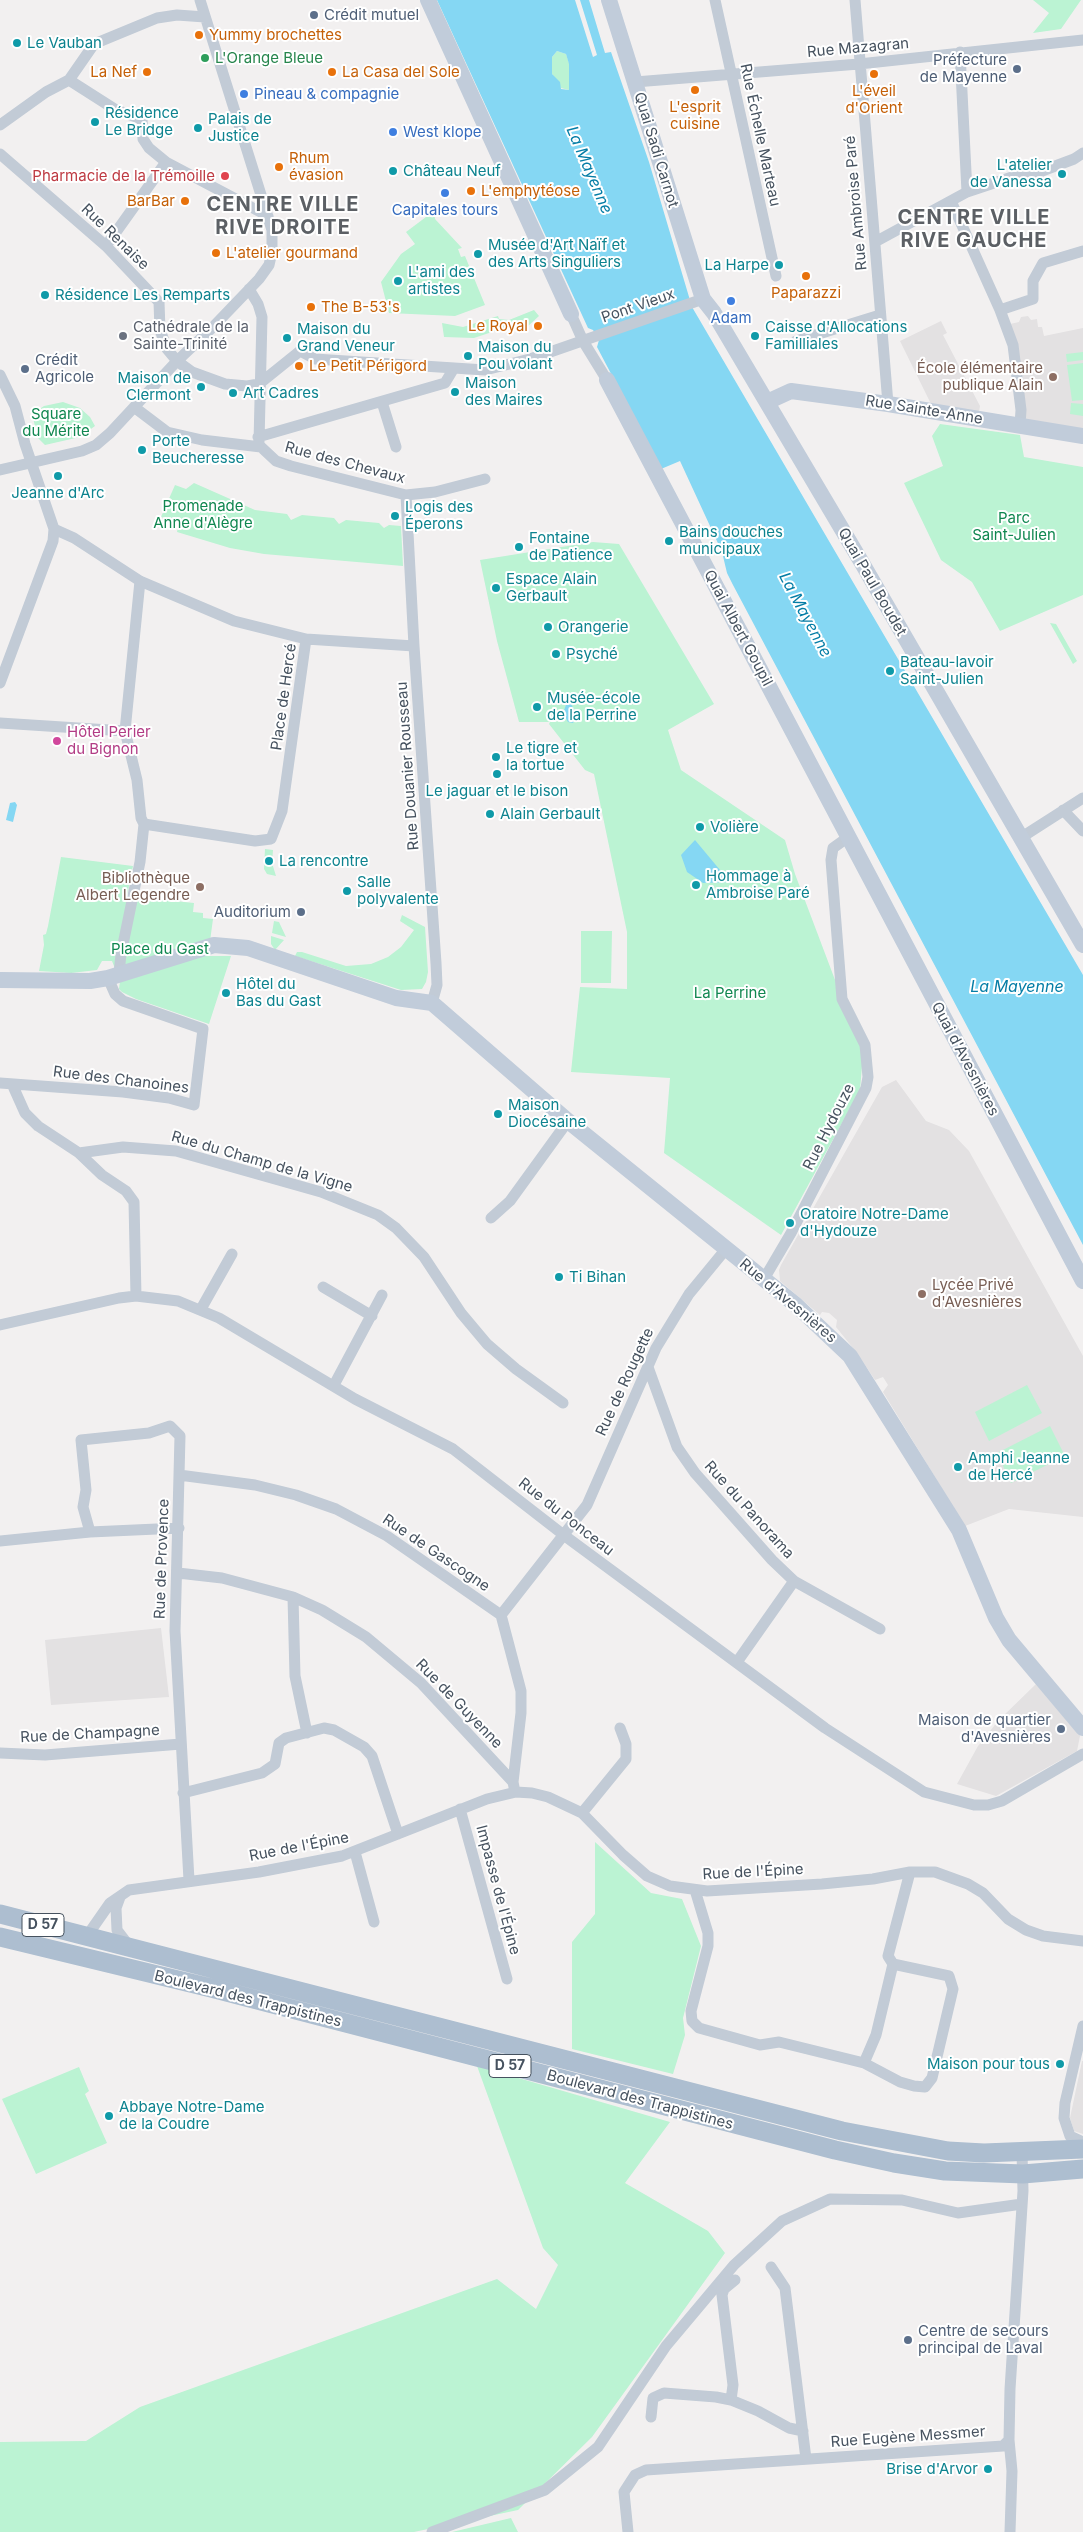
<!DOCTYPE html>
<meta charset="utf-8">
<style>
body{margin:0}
canvas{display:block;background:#f2f0f0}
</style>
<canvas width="1083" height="2532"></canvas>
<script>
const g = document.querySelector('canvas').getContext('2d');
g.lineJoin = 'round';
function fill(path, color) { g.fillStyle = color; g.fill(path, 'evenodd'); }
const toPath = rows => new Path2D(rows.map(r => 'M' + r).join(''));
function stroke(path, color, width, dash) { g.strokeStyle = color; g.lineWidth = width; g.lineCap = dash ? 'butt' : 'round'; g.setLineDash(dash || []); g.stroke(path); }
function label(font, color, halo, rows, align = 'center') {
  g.font = font + ' Inter,sans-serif'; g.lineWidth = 4; g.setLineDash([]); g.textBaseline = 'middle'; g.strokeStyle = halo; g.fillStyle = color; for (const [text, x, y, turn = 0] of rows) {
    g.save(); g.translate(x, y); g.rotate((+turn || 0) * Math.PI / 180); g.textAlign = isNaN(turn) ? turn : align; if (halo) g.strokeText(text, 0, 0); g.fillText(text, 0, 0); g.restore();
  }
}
const education = toPath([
 [1028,316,1031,320,1037,319,1038,327,1042,327,1044,336,1083,328,1083,430,1026,421,1010,324,1019,322,1021,317],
 [941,321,947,333,943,335,980,406,979,412,931,404,900,341],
 [896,1080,926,1121,949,1130,969,1151,1083,1356,1083,1517,1009,1509,965,1526,883,1392,888,1385,883,1377,875,1380,857,1353,836,1327,837,1320,829,1313,822,1312,820,1315,780,1281,779,1270,781,1265,882,1087],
 [161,1628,169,1697,51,1705,45,1640],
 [1036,1684,1080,1736,1077,1751,996,1796,957,1784,978,1746,998,1721],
 [1082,2061,1083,2061,1083,2134,1074,2131,1070,2118]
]);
const green = toPath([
 [1033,0,1081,0,1061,29,1033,33,1049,13],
 [557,51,566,54,569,63,569,90,561,88,552,74,552,57],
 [434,211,435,219,462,248,458,249,461,257,465,256,485,305,455,316,389,313,381,282,401,254,415,244,406,232],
 [534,310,539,316,527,327,495,331,474,338,444,337,442,323,463,327,498,316,499,319,509,320],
 [1083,352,1083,360,1067,362,1066,354],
 [1083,363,1083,400,1072,401,1067,365],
 [63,402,80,408,90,417,95,426,80,437,45,445,38,438,32,414,44,406],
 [1071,403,1083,404,1083,416,1070,414],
 [940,424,1020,435,1024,457,1083,467,1083,595,1000,631,972,582,941,560,904,483,943,466,932,436],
 [194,483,255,510,287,514,291,520,302,515,334,518,339,524,346,520,379,523,384,528,389,525,401,526,403,566,264,554,230,548,177,532,179,522,161,517,175,485,186,489],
 [593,542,619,544,714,704,668,730,681,770,785,840,795,874,863,1054,860,1090,781,1235,664,1153,670,1078,571,1072,580,987,627,989,627,932,594,774,585,770,549,724,550,722,519,722,497,641,480,560],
 [1050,623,1056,624,1077,661,1073,664],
 [265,849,273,850,272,863,276,876,267,874,264,869],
 [61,857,133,866,127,896,194,903,193,912,203,913,203,918,213,919,208,956,231,956,209,1024,136,999,122,992,119,989,120,981,112,961,102,961,97,970,71,973,39,971,44,945,43,935,46,934,48,926],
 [402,915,425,927,428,972,426,982,422,989,401,990,295,956,297,952,302,952,346,966,371,964,388,957,401,947,414,930,400,921],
 [274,921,279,922,286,937,272,933],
 [581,931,612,931,611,983,581,983],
 [271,936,284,940,275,950,271,944],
 [1027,1385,1042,1413,989,1441,975,1412],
 [1050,1426,1065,1456,1011,1483,997,1453],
 [595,1842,651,1893,682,1899,701,1946,683,2018,685,2035,673,2074,572,2049,572,1942,595,1914],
 [477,2066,670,2122,625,2183,708,2231,725,2253,592,2437,518,2510,414,2532,0,2532,0,2442,86,2441,140,2407,497,2279,536,2309,558,2265,543,2248],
 [79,2067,89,2091,85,2094,107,2143,36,2174,2,2099],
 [511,2518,518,2532,452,2532]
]);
const water = toPath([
 [437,0,575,0,593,57,597,55,580,0,589,0,605,53,611,52,649,162,692,307,1083,975,1083,1245,733,585,727,573,722,552,680,461,661,469,597,347,599,340,593,330,588,328],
 [557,51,566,54,569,64,569,90,561,89,560,82,552,74,552,57],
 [571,704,577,715,573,723,568,722,563,713,566,705],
 [15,802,17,805,13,822,6,820,10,803],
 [695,840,730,882,703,883,687,872,681,855]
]);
const street = toPath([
 [715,0,776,276],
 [855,0,888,404],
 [960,52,967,192],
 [69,80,116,110,142,119,143,139,149,148,166,162,268,216],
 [635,82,859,64,1083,40],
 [0,125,46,92,69,80,94,44,157,18,177,15,205,17],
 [0,154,106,246,159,302,160,330,167,349,177,361,192,372,225,384,247,386,259,384,300,351,315,359,485,370,530,359,703,299],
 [951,201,1000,310,1013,345,1021,410,1020,425],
 [875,242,967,192,1015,176,1042,171,1074,159,1083,153],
 [106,246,166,162],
 [249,289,258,304,262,317,259,442],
 [1000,310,1033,299,1033,281,1043,263,1083,251],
 [571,314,583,341,607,380],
 [796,341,880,315],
 [0,375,15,406,25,444,54,529,53,541,0,683],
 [382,402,396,447],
 [134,407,167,432,202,440,261,447],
 [258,437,445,383,454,368],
 [261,447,276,461,291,466,406,495,435,492,485,479],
 [0,470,82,451,96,445,110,433,177,361,213,327,259,279,269,265,272,252,272,230,200,0],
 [406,495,414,646,436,963,437,985,432,1003],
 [54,529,74,538,140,581,234,621,306,639,414,646],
 [140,581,125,731,137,780,141,818,144,824],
 [0,723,125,731],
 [1063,810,1083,831],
 [144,824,255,841,271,839,282,811,306,639],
 [1022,837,1083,798],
 [119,974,121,954,140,862,144,824],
 [0,1083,123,1092,169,1098,194,1105,203,1029,123,1001,115,994,108,978],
 [12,1084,25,1113,38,1126,79,1153,102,1175,126,1191,134,1202,136,1296],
 [79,1153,123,1147,176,1151,321,1192,378,1215,396,1228,424,1257,461,1313,487,1344,516,1369,563,1403],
 [491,1218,510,1201,568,1121],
 [764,1279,791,1233,866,1088,868,1077,865,1045,842,999,831,860,833,848,847,838],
 [323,1287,372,1316],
 [201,1309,232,1254],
 [0,1325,119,1298,136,1296,178,1301,219,1318,355,1399,453,1449,565,1536,825,1728,924,1792,974,1805,988,1805,1002,1801,1083,1754],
 [648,1367,677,1447,695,1473,772,1560,794,1581,880,1629],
 [334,1385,382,1295],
 [179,1475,255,1485,296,1495,336,1509,387,1536,501,1615],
 [90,1532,83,1507,86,1490,81,1440,149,1433,170,1426,180,1436,175,1631,189,1880],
 [0,1541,90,1532,179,1528],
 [178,1573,222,1578,293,1597,322,1610,366,1637,421,1683,513,1782,514,1787],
 [293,1597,295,1676,307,1733],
 [737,1662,794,1581],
 [0,1753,45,1755,181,1744],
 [513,1782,521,1713,521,1691,501,1615,587,1505,656,1348,689,1294,726,1249],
 [183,1793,262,1773,275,1764,279,1743,286,1738,324,1728,334,1730,364,1747,372,1756,398,1834],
 [460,1809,507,1979],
 [582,1813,626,1759,626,1744,620,1728],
 [355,1852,374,1922],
 [695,1890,708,1933,708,1946,691,2011,692,2021,699,2028,760,2045,779,2042,864,2063,876,2035,893,1964,888,1956,910,1872],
 [120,1897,116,1908,117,1930,130,1947],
 [87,1936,110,1903,129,1890,259,1872,342,1856,487,1799,516,1792,532,1793,548,1797,582,1813,623,1855,647,1876,670,1886,707,1891,822,1884,873,1879,910,1872,935,1872,968,1884,983,1893,1008,1919,1026,1930,1043,1936,1083,1941],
 [1083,2026,1065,2103,1064,2118,1070,2136,1083,2142],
 [864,2063,900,2082,914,2086,925,2087,932,2078,953,1989,949,1976,893,1964],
 [771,2267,785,2288,806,2459],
 [731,2400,733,2385,722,2295,724,2289,735,2280],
 [651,2417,653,2398,664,2393,716,2397,731,2400,758,2411,789,2428,803,2431],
 [432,2532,545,2490,598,2447,666,2346,734,2265,782,2221,830,2199,902,2200,958,2213,1022,2204],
 [628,2532,624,2492,635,2475,646,2470,1003,2446,1009,2440],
 [1010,2532,1012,2471,1009,2440,1010,2389,1023,2191,1022,2153]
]);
const secondary = toPath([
 [428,0,571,314],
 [609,0,703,299,714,313,862,563,1083,945],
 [607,380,1083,1281],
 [767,402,791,391,888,404,1083,436],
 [0,980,90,981,108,978,214,945,248,948,396,998,432,1003,568,1121,796,1305,850,1356,959,1530,996,1618,1009,1640,1083,1728]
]);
const primary = toPath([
 [0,1914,842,2131,948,2151,984,2153,1083,2149],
 [0,1937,211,1988,835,2150,894,2163,945,2171,1023,2174,1083,2169]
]);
const markers = [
 [314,15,5,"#5c6f8a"],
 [199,35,5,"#e8710a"],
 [17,43,5,"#0f9aa8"],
 [205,58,5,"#2e9e5b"],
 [1017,69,5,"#5c6f8a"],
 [147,72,5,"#e8710a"],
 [332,72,5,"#e8710a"],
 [874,74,5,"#e8710a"],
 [695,90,5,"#e8710a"],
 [244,94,5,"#3f7fe0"],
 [95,122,5,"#0f9aa8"],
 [198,128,5,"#0f9aa8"],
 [393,132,5,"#3f7fe0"],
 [279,167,5,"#e8710a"],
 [393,171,5,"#0f9aa8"],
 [1062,174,5,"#0f9aa8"],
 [225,176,5,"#e0444e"],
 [471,191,5,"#e8710a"],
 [445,193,5,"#3f7fe0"],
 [185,201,5,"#e8710a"],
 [216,253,5,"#e8710a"],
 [478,254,5,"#0f9aa8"],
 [779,265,5,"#0f9aa8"],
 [806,276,5,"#e8710a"],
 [398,281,5,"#0f9aa8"],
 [45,295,5,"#0f9aa8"],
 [731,301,5,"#3f7fe0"],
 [311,307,5,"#e8710a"],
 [538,326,5,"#e8710a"],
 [123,336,5,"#6b7280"],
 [755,336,5,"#0f9aa8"],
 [287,338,5,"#0f9aa8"],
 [468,356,5,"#0f9aa8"],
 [299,366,5,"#e8710a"],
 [25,369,5,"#5c6f8a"],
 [1053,377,5,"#8d6e63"],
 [201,387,5,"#0f9aa8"],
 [455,392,5,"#0f9aa8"],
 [233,393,5,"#0f9aa8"],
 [142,450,5,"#0f9aa8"],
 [58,476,5,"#0f9aa8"],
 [395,516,5,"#0f9aa8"],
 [669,541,5,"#0f9aa8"],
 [519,547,5,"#0f9aa8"],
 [496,588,5,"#0f9aa8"],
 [548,627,5,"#0f9aa8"],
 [556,654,5,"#0f9aa8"],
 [890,671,5,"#0f9aa8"],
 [537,707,5,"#0f9aa8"],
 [57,741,5,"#d1479c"],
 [496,757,5,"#0f9aa8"],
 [497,774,5,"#0f9aa8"],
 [490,814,5,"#0f9aa8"],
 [700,827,5,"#0f9aa8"],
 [269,861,5,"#0f9aa8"],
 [696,885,5,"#0f9aa8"],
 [200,887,5,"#8d6e63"],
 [347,891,5,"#0f9aa8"],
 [301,912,5,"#5c6f8a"],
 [226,993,5,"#0f9aa8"],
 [498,1114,5,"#0f9aa8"],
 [790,1223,5,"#0f9aa8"],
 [559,1277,5,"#0f9aa8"],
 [922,1294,5,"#8d6e63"],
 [958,1467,5,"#0f9aa8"],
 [1061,1729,5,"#5c6f8a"],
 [1060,2064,5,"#0f9aa8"],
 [109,2116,5,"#0f9aa8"],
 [908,2340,5,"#5c6f8a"],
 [988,2469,5,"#0f9aa8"]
];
const shields = [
 [43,1925,42],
 [510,2066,42]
];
const shieldNames = [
 ["D 57",43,1925],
 ["D 57",510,2066]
];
const serviceNames = [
 ["Crédit mutuel",324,15],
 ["Préfecture",1007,60,"right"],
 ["de Mayenne",1007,77,"right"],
 ["Crédit",35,360],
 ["Agricole",35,377],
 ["Auditorium",291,912,"right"],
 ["Maison de quartier",1051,1720,"right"],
 ["d'Avesnières",1051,1737,"right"],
 ["Centre de secours",918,2331],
 ["principal de Laval",918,2348]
];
const foodNames = [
 ["Yummy brochettes",209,35],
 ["La Nef",137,72,"right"],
 ["La Casa del Sole",342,72],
 ["L'éveil",874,91,"center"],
 ["d'Orient",874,108,"center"],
 ["L'esprit",695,107,"center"],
 ["cuisine",695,124,"center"],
 ["Rhum",289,158],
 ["évasion",289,175],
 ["L'emphytéose",481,191],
 ["BarBar",175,201,"right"],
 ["L'atelier gourmand",226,253],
 ["Paparazzi",806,293,"center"],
 ["The B-53's",321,307],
 ["Le Royal",528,326,"right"],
 ["Le Petit Périgord",309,366]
];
const cultureNames = [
 ["Le Vauban",27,43],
 ["Résidence",105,113],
 ["Le Bridge",105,130],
 ["Palais de",208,119],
 ["Justice",208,136],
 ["L'atelier",1052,165,"right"],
 ["de Vanessa",1052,182,"right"],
 ["Château Neuf",403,171],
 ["Musée d'Art Naïf et",488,245],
 ["des Arts Singuliers",488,262],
 ["La Harpe",769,265,"right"],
 ["L'ami des",408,272],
 ["artistes",408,289],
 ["Résidence Les Remparts",55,295],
 ["Caisse d'Allocations",765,327],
 ["Familliales",765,344],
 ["Maison du",297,329],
 ["Grand Veneur",297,346],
 ["Maison du",478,347],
 ["Pou volant",478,364],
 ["Maison de",191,378,"right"],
 ["Clermont",191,395,"right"],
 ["Maison",465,383],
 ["des Maires",465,400],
 ["Art Cadres",243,393],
 ["Porte",152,441],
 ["Beucheresse",152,458],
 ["Jeanne d'Arc",58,493,"center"],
 ["Logis des",405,507],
 ["Éperons",405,524],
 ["Bains douches",679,532],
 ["municipaux",679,549],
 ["Fontaine",529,538],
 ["de Patience",529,555],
 ["Espace Alain",506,579],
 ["Gerbault",506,596],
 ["Orangerie",558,627],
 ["Psyché",566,654],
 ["Bateau-lavoir",900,662],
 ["Saint-Julien",900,679],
 ["Musée-école",547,698],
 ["de la Perrine",547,715],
 ["Le tigre et",506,748],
 ["la tortue",506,765],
 ["Le jaguar et le bison",497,791,"center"],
 ["Alain Gerbault",500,814],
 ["Volière",710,827],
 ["La rencontre",279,861],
 ["Hommage à",706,876],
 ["Ambroise Paré",706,893],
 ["Salle",357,882],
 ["polyvalente",357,899],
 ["Hôtel du",236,984],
 ["Bas du Gast",236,1001],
 ["Maison",508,1105],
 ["Diocésaine",508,1122],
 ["Oratoire Notre-Dame",800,1214],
 ["d'Hydouze",800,1231],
 ["Ti Bihan",569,1277],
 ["Amphi Jeanne",968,1458],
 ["de Hercé",968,1475],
 ["Maison pour tous",1050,2064,"right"],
 ["Abbaye Notre-Dame",119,2107],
 ["de la Coudre",119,2124],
 ["Brise d'Arvor",978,2469,"right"]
];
const streetNames = [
 ["Rue Mazagran",858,48,-5],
 ["Rue Échelle Marteau",760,135,78],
 ["Quai Sadi Carnot",656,150,73],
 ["Rue Ambroise Paré",856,203,-95],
 ["Rue Renaise",115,237,44],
 ["Pont Vieux",638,306,-19],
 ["Rue Sainte-Anne",924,410,9],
 ["Rue des Chevaux",345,463,15],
 ["Quai Paul Boudet",872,582,60],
 ["Quai Albert Goupil",738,628,62],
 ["Place de Hercé",284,697,-82],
 ["Rue Douanier Rousseau",408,766,-94],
 ["Quai d'Avesnières",965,1059,62],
 ["Rue des Chanoines",121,1080,7],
 ["Rue Hydouze",829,1127,-63],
 ["Rue du Champ de la Vigne",262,1162,16],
 ["Rue d'Avesnières",788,1301,40],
 ["Rue de Rougette",625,1382,-65],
 ["Rue du Panorama",749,1510,48],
 ["Rue du Ponceau",566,1517,38],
 ["Rue de Gascogne",436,1553,34],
 ["Rue de Provence",162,1559,-88],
 ["Rue de Guyenne",459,1704,46],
 ["Rue de Champagne",90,1734,-3],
 ["Rue de l'Épine",299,1847,-11],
 ["Rue de l'Épine",753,1872,-3],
 ["Impasse de l'Épine",498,1890,75],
 ["Boulevard des Trappistines",248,1999,14],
 ["Boulevard des Trappistines",640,2100,15],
 ["Rue Eugène Messmer",908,2437,-4]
];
const leisureNames = [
 ["L'Orange Bleue",215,58]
];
const shopNames = [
 ["Pineau & compagnie",254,94],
 ["West klope",403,132],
 ["Capitales tours",445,210,"center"],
 ["Adam",731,318,"center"]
];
const healthNames = [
 ["Pharmacie de la Trémoille",215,176]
];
const worshipNames = [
 ["Cathédrale de la",133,327],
 ["Sainte-Trinité",133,344]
];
const educationNames = [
 ["École élémentaire",1043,368],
 ["publique Alain",1043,385],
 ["Bibliothèque",190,878],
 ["Albert Legendre",190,895],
 ["Lycée Privé",932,1285,"left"],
 ["d'Avesnières",932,1302,"left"]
];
const parkNames = [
 ["Square",56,414],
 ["du Mérite",56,431],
 ["Promenade",203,506],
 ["Anne d'Alègre",203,523],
 ["Parc",1014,518],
 ["Saint-Julien",1014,535],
 ["Place du Gast",160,949],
 ["La Perrine",730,993]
];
const hotelNames = [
 ["Hôtel Perier",67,732],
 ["du Bignon",67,749]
];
const waterNames = [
 ["La Mayenne",589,170,67],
 ["La Mayenne",805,615,62],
 ["La Mayenne",1017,987]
];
const districtNames = [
 ["CENTRE VILLE",283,205],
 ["RIVE DROITE",283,228],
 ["CENTRE VILLE",974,218],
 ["RIVE GAUCHE",974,241]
];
fill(education, '#e3e1e2');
fill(green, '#bbf3d3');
fill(water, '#85d7f3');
stroke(street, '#c2cbd6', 11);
stroke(secondary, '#c1ccda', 16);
stroke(primary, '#adbed0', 19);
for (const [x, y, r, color] of markers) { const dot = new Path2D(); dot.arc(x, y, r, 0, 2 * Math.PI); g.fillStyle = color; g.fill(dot); stroke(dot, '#fff', 2); }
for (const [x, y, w] of shields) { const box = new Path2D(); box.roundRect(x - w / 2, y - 11.5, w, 23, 4); g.fillStyle = '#fff'; g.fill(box); stroke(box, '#46525f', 1); }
label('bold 14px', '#46525f', null, shieldNames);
label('15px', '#4e5e75', '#fff', serviceNames, 'left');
label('15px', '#c56008', '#fff', foodNames, 'left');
label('15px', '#0d838f', '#fff', cultureNames, 'left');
label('15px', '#46525f', '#fff', streetNames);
label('15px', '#27864d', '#fff', leisureNames, 'left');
label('15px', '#366cbe', '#fff', shopNames, 'left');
label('15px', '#be3a42', '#fff', healthNames, 'right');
label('15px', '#5b616d', '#fff', worshipNames, 'left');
label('15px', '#785e54', '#fff', educationNames, 'right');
label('15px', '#108750', '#fff', parkNames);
label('15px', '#b23c85', '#fff', hotelNames, 'left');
label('italic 16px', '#047da6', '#fff', waterNames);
g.letterSpacing = '1px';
label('bold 20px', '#5c6065', '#fff', districtNames);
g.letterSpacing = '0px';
</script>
